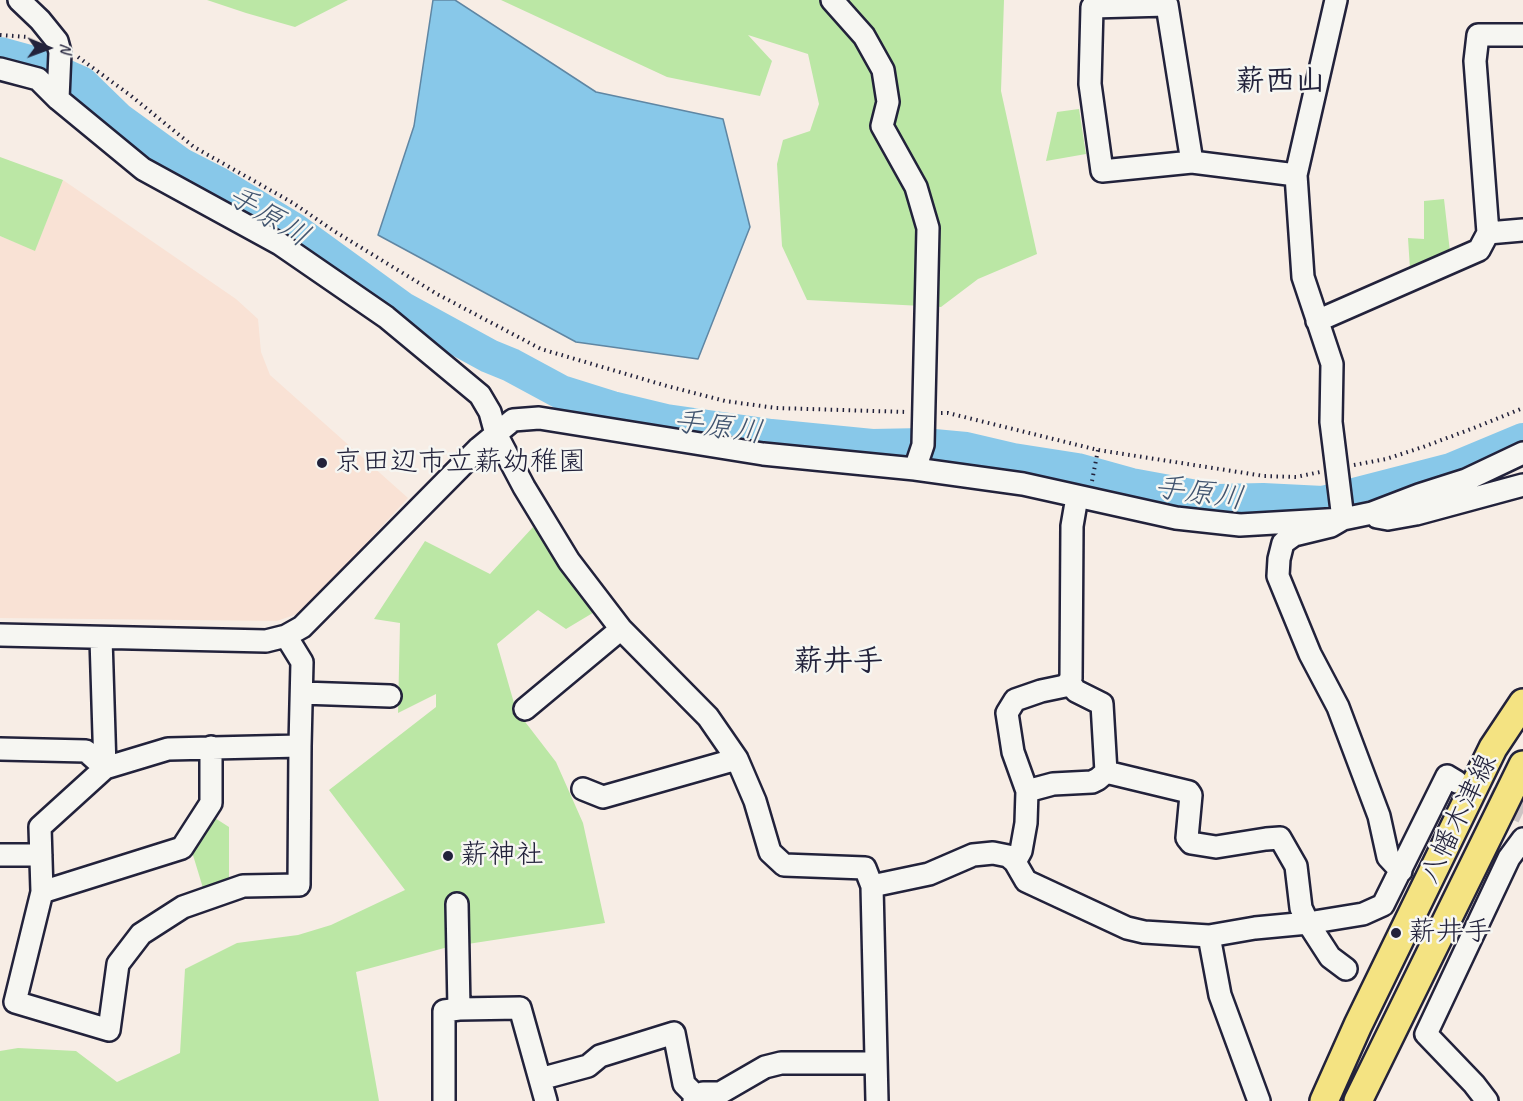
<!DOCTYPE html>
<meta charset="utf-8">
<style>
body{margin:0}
#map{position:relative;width:1523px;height:1101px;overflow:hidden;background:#f7ede5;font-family:Caveat,sans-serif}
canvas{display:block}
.north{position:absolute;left:18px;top:18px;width:60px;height:60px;-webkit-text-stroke:4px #f6f6f2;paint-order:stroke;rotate:91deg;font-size:16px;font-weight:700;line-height:24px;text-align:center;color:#22223b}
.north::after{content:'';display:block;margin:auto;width:21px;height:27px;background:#22223b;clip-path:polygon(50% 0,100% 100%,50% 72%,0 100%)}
</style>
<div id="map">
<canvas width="1523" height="1101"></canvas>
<div class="north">N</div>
</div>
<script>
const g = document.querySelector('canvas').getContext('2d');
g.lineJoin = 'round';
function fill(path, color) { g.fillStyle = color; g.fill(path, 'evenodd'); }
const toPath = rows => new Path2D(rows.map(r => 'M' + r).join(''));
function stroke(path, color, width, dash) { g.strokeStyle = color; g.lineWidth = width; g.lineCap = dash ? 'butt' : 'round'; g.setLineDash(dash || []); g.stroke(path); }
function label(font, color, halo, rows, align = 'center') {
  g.font = font + ' Caveat,"Klee One",sans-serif'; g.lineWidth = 5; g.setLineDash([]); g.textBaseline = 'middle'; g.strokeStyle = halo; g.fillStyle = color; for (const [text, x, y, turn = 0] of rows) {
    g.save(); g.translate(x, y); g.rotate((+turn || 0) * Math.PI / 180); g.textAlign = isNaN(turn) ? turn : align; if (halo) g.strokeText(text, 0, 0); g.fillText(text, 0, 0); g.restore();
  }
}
const built = toPath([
 [63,180,236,299,258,319,261,352,270,375,408,498,313,601,297,614,277,621,0,618,0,236,35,250]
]);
const green = toPath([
 [207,0,348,0,295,27,246,13],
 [501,0,1004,0,1001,91,1037,254,978,279,941,307,807,300,782,246,777,164,783,140,810,131,819,104,808,54,748,35,772,61,760,96,667,77],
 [1079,109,1086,154,1046,161,1057,112],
 [0,157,63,180,35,251,0,236],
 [1444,199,1450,252,1410,269,1408,238,1424,239,1424,201],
 [533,527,567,570,596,611,566,629,538,610,497,644,516,710,556,762,583,823,605,923,448,947,356,972,379,1101,0,1101,0,1051,18,1048,76,1051,117,1082,180,1053,185,969,237,943,298,935,331,925,405,890,329,790,436,707,436,694,398,713,400,623,374,619,425,541,490,574],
 [207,813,229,827,229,879,203,888,189,842]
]);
const water = toPath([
 [433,0,455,0,596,92,723,119,750,227,698,359,576,342,378,235,414,126,433,0]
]);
const river = toPath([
 [0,54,40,65,81,83,118,119,180,164,217,183,293,229,403,309,489,356,511,365,561,392,612,408,666,421,771,436,872,446,923,445,966,449,1013,460,1077,470,1131,485,1218,501,1263,500,1323,503,1451,470,1523,440]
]);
const minorTunnel = toPath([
 [1461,784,1523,813]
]);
const path = toPath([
 [0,35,28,37],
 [78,57,130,95,194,147,293,203,334,231,437,294,541,349,667,386,725,401,776,408,907,412],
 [941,413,948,413,1098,450,1264,476,1296,477,1320,472],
 [1354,465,1386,459,1423,447,1479,426,1523,408],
 [1092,481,1098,450]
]);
const minor = toPath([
 [19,0,40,20,57,41,60,52,58,99,143,169,280,244,386,317,480,395,490,412,496,434,524,487,569,561,621,629,708,717,737,759,755,801,770,852,784,865,865,868,872,886,877,1101],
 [832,0,864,36,883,70,888,102,882,126,916,187,928,228,923,445,915,469],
 [1336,0,1296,175,1303,277,1332,364,1331,422,1343,519,1331,526,1294,535,1283,543,1279,559,1278,576,1310,654,1338,707,1379,816,1388,857,1401,871],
 [0,69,38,79,58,99],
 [1192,162,1167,5,1092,7,1090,84,1102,171,1192,162,1296,175],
 [1488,233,1523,230],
 [1317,321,1479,250,1488,233,1475,61,1478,35,1523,35],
 [1077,497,1072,526,1071,679,1065,686,1041,691,1015,700,1007,713,1013,752,1027,791,1053,784,1092,782,1098,779,1106,772,1189,792,1191,795,1187,838,1191,843,1216,847,1266,839,1280,838,1296,866,1301,908,1308,923,1330,957,1346,969],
 [1377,517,1388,519,1416,514,1523,485],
 [0,635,266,641,286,636,302,627,479,448,513,420,539,418,763,454,915,469,1023,484,1176,518,1240,525,1343,519,1372,513,1419,495,1466,480,1523,453],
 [101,638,105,768,40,827,42,892,182,848,211,803,211,747],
 [1069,682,1076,691,1102,704,1106,772],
 [302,693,390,696],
 [525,709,621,629],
 [0,749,86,751,105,768,168,749,300,746,302,662,286,636],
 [583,789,603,797,737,759],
 [0,855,41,855],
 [1015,862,1021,851,1026,823,1027,791],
 [872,886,929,874,973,855,993,853,1008,856,1015,862,1026,881,1127,928,1144,932,1209,936,1255,928,1308,923,1363,914,1383,905,1447,776,1457,782],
 [42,892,15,1002,109,1030,118,964,141,934,183,907,243,886,299,885,300,746],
 [457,904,459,1009,520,1008,546,1101],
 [1209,936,1220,995,1259,1101],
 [540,1079,588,1066,600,1056,674,1033,684,1084,696,1096],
 [444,1101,444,1011,459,1009],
 [694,1101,696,1096,703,1093,720,1093,765,1067,781,1063,876,1063],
 [1487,1101,1474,1084,1426,1034,1509,858,1523,839]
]);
const major = toPath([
 [1324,1101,1358,1025,1493,748,1523,703],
 [1358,1101,1523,765]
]);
const markers = [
 [322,463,6,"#22223b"],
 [448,856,6,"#22223b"],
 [1396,933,6,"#22223b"]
];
const poiNames = [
 ["京田辺市立薪幼稚園",334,463],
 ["薪神社",460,856],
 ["薪井手",1408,933]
];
const streetNames = [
 ["八幡木津線",1459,819,-64]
];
const neighbourhoodNames = [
 ["薪西山",1280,82],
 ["薪井手",838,662]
];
const waterNames = [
 ["手原川",268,217,31],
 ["手原川",718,428,8],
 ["手原川",1199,494,8]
];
fill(built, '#f9e2d5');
fill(green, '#bbe7a5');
fill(water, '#88c8e9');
stroke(water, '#5f86a3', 1.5);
stroke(river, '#88c8e9', 34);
stroke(minorTunnel, '#ccc4c3', 21, [21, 10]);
stroke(minor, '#22223b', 26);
stroke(major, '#22223b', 32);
stroke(path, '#22223b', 4, [1.5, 4.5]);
stroke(minor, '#f6f6f2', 21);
stroke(major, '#f4e382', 27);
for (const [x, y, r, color] of markers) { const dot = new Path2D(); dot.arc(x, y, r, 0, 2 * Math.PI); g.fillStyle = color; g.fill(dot); stroke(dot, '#f6f6f2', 2); }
label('28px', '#22223b', '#f6f6f2', poiNames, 'left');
label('28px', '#22223b', '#f6f6f2', streetNames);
label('bold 30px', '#22223b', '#f6f6f2', neighbourhoodNames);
label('italic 30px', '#41546f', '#f6f6f2', waterNames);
</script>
